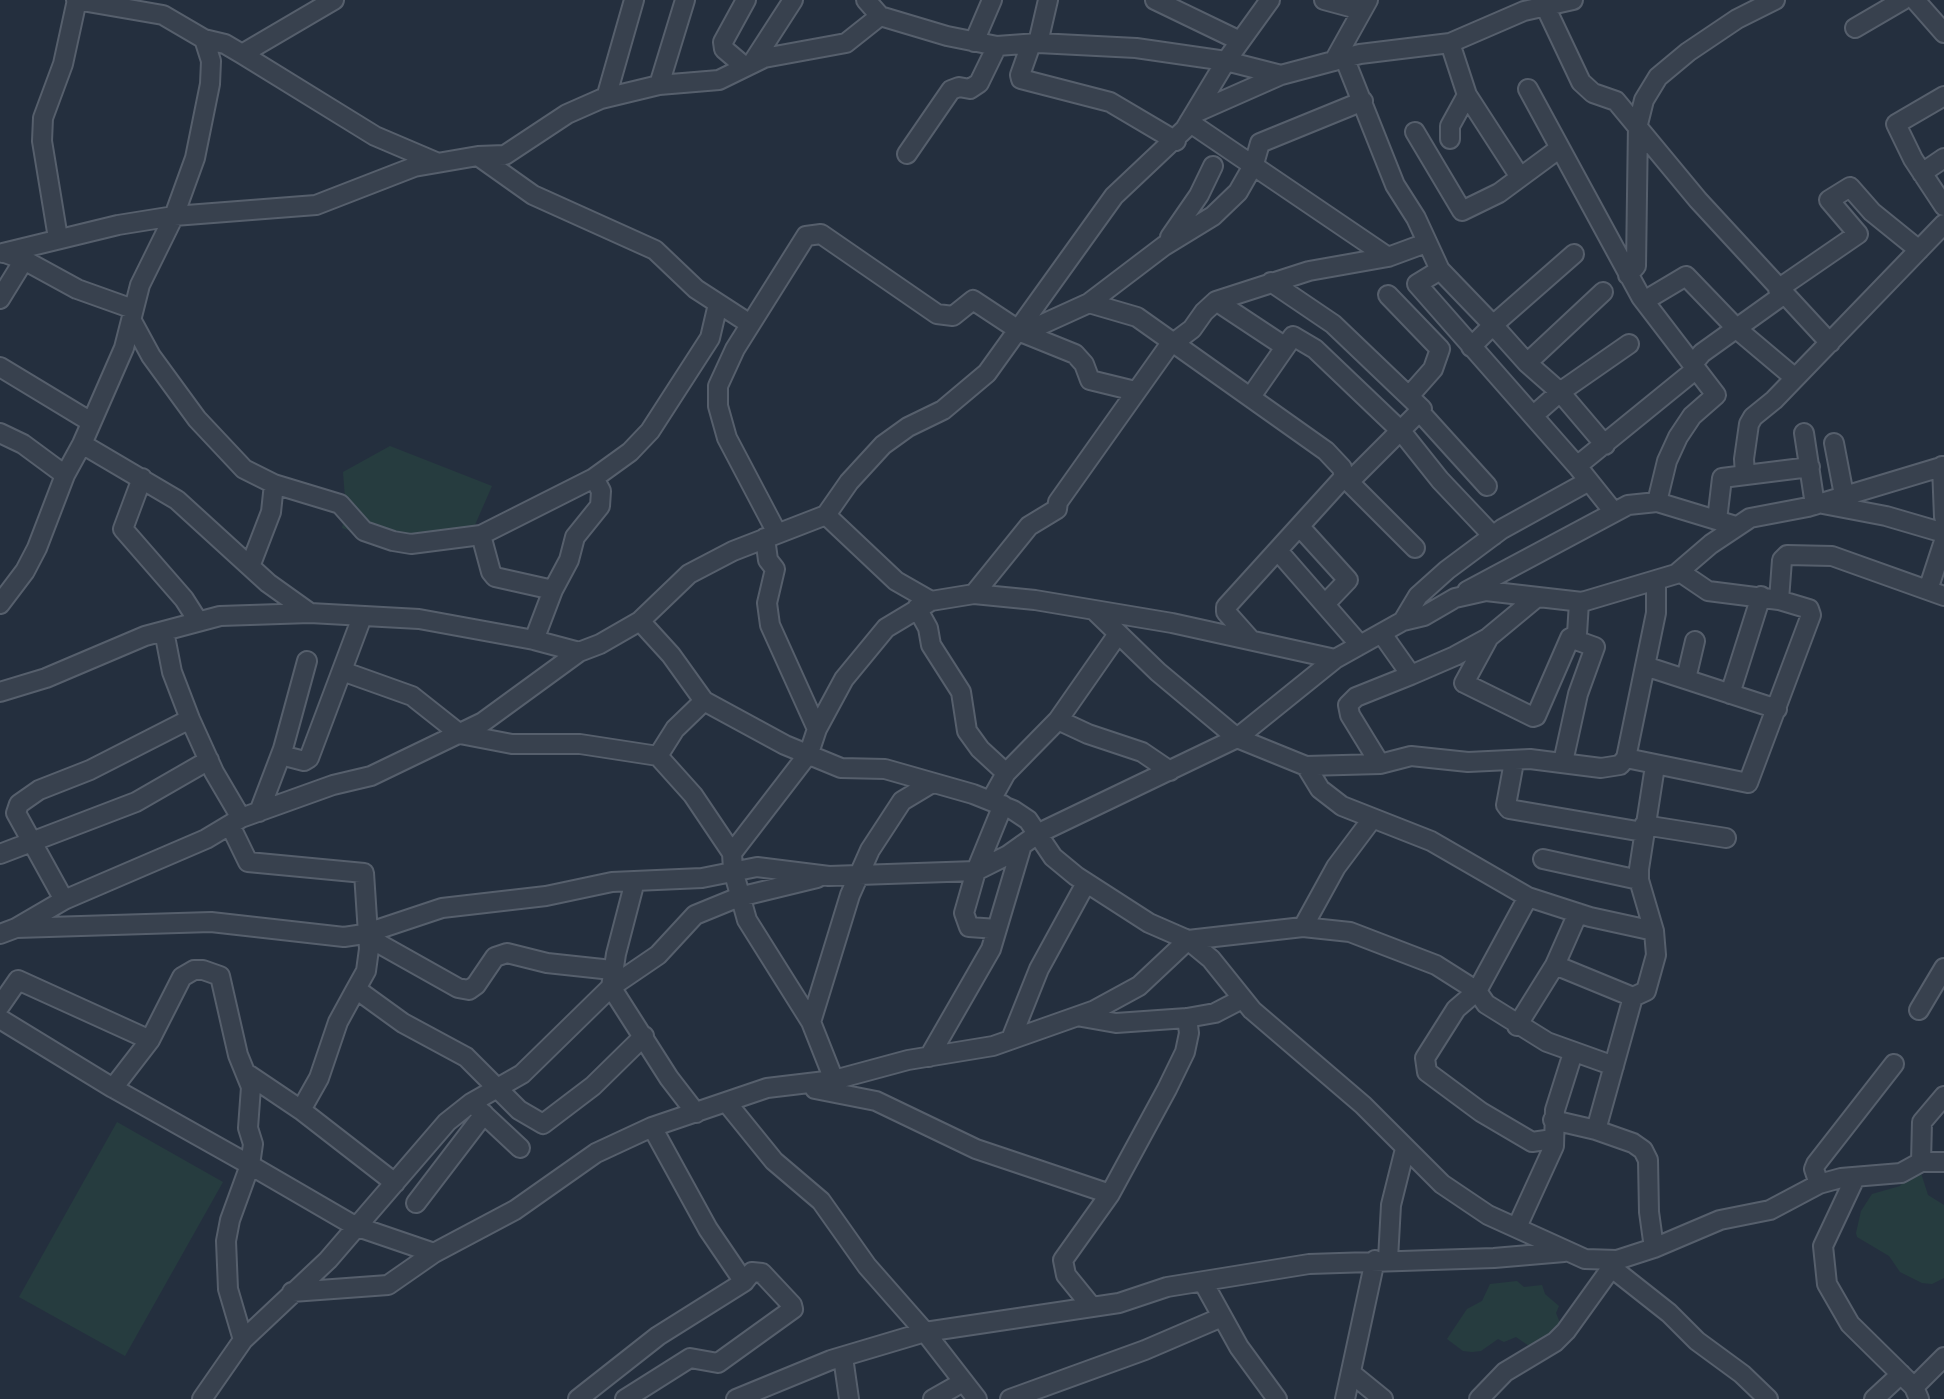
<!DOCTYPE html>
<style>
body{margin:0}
canvas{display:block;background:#242f3e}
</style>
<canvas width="1944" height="1399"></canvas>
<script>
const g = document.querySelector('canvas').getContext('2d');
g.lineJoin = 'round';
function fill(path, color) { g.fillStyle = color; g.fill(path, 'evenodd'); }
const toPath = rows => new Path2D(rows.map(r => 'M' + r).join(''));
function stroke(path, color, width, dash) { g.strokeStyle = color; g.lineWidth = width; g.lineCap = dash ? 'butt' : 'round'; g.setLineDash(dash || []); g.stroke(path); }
const green = toPath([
 [390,446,492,486,471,534,396,545,342,528,346,511,343,472],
 [117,1122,223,1182,125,1356,19,1297],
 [1920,1170,1928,1195,1944,1205,1944,1278,1932,1284,1922,1283,1900,1272,1889,1256,1857,1237,1856,1233,1861,1211,1872,1194,1900,1186,1909,1173],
 [1517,1281,1524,1287,1542,1285,1545,1294,1559,1306,1556,1313,1562,1328,1532,1348,1516,1337,1504,1342,1498,1339,1481,1351,1472,1352,1463,1351,1447,1339,1467,1309,1482,1301,1490,1284]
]);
const minor = toPath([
 [76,0,163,15,204,39,225,44,242,54,375,136,436,162],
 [866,0,880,16],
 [1155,0,1240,41],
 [1324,0,1361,10],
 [1915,0,1944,33],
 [1545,6,1581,82,1593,93,1616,101,1698,200,1830,343],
 [1855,28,1903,0],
 [974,42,992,0],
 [1038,43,1048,0],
 [1450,43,1467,95,1450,126,1450,139],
 [1031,44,1020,75,1021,79,1110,102,1176,141],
 [242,54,334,0],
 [1344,57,1395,185,1416,218,1440,270,1493,325,1574,254],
 [1334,61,1368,0],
 [753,62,793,0],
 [744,66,724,49,723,42,746,0],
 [659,85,685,0],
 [1528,89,1641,297,1716,395,1692,416,1678,437,1667,461,1657,502],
 [1467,95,1520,177],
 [1944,96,1896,124,1913,159,1944,206],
 [606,98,634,0],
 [1195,113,1281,75],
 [1189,122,1388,257],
 [1415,132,1462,211,1499,193,1560,148],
 [907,154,951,90,959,87,970,89,979,83,997,46],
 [478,156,533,195,655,250,696,289,750,324],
 [1922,173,1944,158],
 [1170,237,1199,195,1213,166],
 [58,238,42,141,43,118,63,64,77,0],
 [3,253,118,225,174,216,316,205,414,167,478,156,505,155,567,114,601,99,659,85,719,80,764,58,846,43,880,16,947,36,997,46,1038,43,1136,48,1226,61,1281,75,1360,54,1450,43,1524,11,1573,0],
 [5,253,24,260,77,289,133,309],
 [1440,270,1417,284,1577,466],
 [1628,275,1636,266,1638,124,1644,100,1658,77,1688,52,1737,19,1775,0],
 [1778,289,1858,234,1829,200,1850,187,1872,212,1919,250],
 [1388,295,1440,349,1433,369,1410,395],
 [0,299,24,260],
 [1216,301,1284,346],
 [1644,301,1686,276,1738,330,1795,378],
 [1089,303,1137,317,1326,451,1342,468,1344,477,1415,548],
 [132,321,151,356,197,419,244,469,274,484,271,512,251,564],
 [1023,333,1075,354,1084,364,1090,380,1135,391],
 [1471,347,1493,325,1527,363,1560,392,1605,445],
 [1527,363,1603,292],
 [1692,365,1702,353,1783,295],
 [0,367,91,422],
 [1252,395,1293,336,1315,349,1401,431,1440,480,1493,536],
 [1420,412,1487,486],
 [1535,414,1560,392,1629,344],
 [0,433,23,444,65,475],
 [1804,433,1815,505],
 [1834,443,1844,495],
 [82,444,177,500,268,583,310,613],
 [1942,466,1944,517],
 [1745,475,1744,459,1749,424,1753,417,1774,400,1944,224],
 [142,478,123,529,184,599,198,621],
 [274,484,340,504,364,531,393,541,411,544,481,535,594,478,630,452,650,431,710,338,718,304],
 [1823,504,1886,516,1944,533],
 [1613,511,1577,466,1695,370],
 [826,515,896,581,931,601],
 [1717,520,1722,478,1810,467],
 [1300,527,1348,580,1326,603],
 [777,533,727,438,718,406,718,386,735,349,806,236,821,234,937,314,953,316,973,300,1023,333,1089,303,1164,246,1213,216,1238,192,1254,164,1260,143,1363,101],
 [481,535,491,572,495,577,553,590,569,560,575,537,600,506,601,491,594,478],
 [765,538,768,560,775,569,767,603,770,625,817,729],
 [1279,552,1360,645],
 [1928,590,1944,541],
 [1467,591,1628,505,1657,502,1736,526],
 [974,594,1029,526,1057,509,1058,502,1168,347,1192,329,1204,312,1216,301,1309,271,1388,257,1426,243],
 [1536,598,1489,637,1464,683,1533,717,1536,716,1570,638,1577,634,1579,602],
 [1779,600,1782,560,1787,555,1832,556,1944,596],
 [0,604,25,571,37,548,65,475,82,444,124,348,140,285,174,216,195,158,210,84,211,61,204,39],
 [917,608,928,628,931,645,961,692,967,731,980,749,1006,773],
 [1096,612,1158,672,1237,738,1306,766,1380,764,1411,756,1468,762,1530,759,1601,768,1620,765,1626,758,1656,613,1656,580],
 [640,621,671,655,704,701,785,745,841,768,885,769,973,794,1013,810,1028,820,1053,857,1076,876,1149,923,1188,940,1303,927,1336,867,1372,819],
 [1403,621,1418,596,1447,570,1502,529,1589,481],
 [164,631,172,672,190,719,214,772,241,818],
 [1382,634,1411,675,1455,656,1488,638],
 [1250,639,1226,612,1226,607,1344,477,1355,476,1422,409,1333,324,1271,282],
 [534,640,553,590],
 [1645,666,1777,709],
 [342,671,412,696,460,734,512,744,580,744,658,756,693,795,732,853],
 [1686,679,1695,641],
 [0,692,46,678,145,636,220,616,310,613,419,619,534,640,579,652],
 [1730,694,1761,596],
 [1058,720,1088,734,1142,752,1170,771],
 [281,755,304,761,309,758,362,617],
 [658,756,675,729,704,701],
 [1626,758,1748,783,1811,615,1809,609,1779,600,1708,591,1680,572],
 [1514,762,1506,805,1509,809,1643,832],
 [1563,762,1578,694,1595,647,1570,638],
 [1380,764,1350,715,1348,705,1356,697,1411,675],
 [1306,766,1320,789,1342,806,1431,841,1528,897,1590,917,1654,931],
 [991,800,1006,773,1058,720,1118,634],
 [259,812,283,749,307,661],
 [230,825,248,862,364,873,369,949,366,971,356,989,403,1023,466,1057,519,1110,543,1124,593,1086,644,1036],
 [1644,825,1726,838],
 [0,854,136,802,209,760],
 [1543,859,1639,880],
 [635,881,616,954,611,987,669,1078,696,1113],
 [64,900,16,813,19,804,39,790,90,770,190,719],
 [1578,913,1555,965,1633,997],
 [1303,927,1350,932,1436,965,1477,991,1528,897],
 [16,928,211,922,344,937,364,934,442,908,546,896,612,882,702,878,757,867,829,876,976,871,1008,855,1039,833,1237,738,1335,659,1403,621,1424,616,1455,598,1486,591,1582,602,1676,574,1711,544,1750,518,1808,507,1944,466],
 [997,929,969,927,964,913,976,871,1003,805],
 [0,934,16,928,64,900,206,839,241,818,333,785,371,776,483,722,579,652,600,644,640,621,689,574,733,551,826,515,849,482,883,445,908,427,943,410,987,373,1114,196,1185,129,1226,61,1270,0],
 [369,938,458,988,469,990,476,985,495,957,507,953,547,963,612,970],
 [0,1006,18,980,150,1040,113,1088],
 [1919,1010,1944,968],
 [1082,1017,1116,1023,1187,1018,1215,1013,1242,999],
 [0,1019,113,1088,250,1165,230,1220,226,1241,228,1289,243,1340],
 [811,1022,850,895,870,850,902,801,932,783],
 [1517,1026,1555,965],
 [1011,1039,1039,969,1086,883],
 [150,1040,182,977,194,970,203,970,220,976,238,1055,251,1087,248,1128,253,1144,250,1165,355,1226,434,1253],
 [929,1057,991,949,1022,845],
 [249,1075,301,1110,395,1183],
 [834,1080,811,1022,747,920,733,870,732,853,809,753,817,729,844,679,886,628,931,601,974,594,1035,600,1172,623,1335,659],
 [815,1089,876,1101,976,1149,1110,1194],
 [727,1103,774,1161,821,1201,867,1266,925,1332,977,1399],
 [475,1106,520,1148],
 [301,1110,319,1078,338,1022,356,989],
 [1553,1120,1596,1130],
 [1553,1139,1532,1142,1481,1112,1427,1072,1425,1058,1456,1009,1477,991,1486,1004,1547,1042,1614,1066],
 [1921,1162,1922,1122,1944,1096],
 [1855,1178,1823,1246,1827,1284,1850,1324,1914,1387],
 [1819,1184,1814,1169,1816,1164,1894,1064],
 [416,1203,484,1114],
 [1517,1227,1554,1146,1555,1110,1573,1053],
 [1654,1248,1649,1212,1648,1160,1643,1150,1633,1143,1596,1130,1633,997,1646,991,1656,955,1654,931,1639,880,1639,869,1655,766],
 [1388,1259,1391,1205,1405,1149],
 [1612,1268,1669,1313,1697,1341,1742,1374,1768,1399],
 [1203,1282,1239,1347,1277,1399],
 [292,1292,388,1285,434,1253,515,1210,596,1153,652,1127,767,1088,834,1080,908,1060,993,1046,1095,1010,1139,986,1188,940,1211,959,1252,1010,1363,1105,1442,1184,1488,1215,1585,1259,1617,1260,1654,1248,1720,1220,1770,1210,1819,1184,1841,1178,1901,1173,1921,1162,1944,1162],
 [1092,1307,1066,1275,1063,1260,1110,1194,1167,1089,1185,1052,1189,1033,1187,1018],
 [843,1357,849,1399],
 [1351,1373,1383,1399],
 [202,1399,243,1340,328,1260,447,1122,471,1103,522,1074,611,987,658,955,695,915,739,897,817,878],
 [578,1399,658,1336,744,1282,708,1229,652,1127],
 [625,1399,690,1358,718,1363,793,1309,792,1305,762,1273,752,1272,744,1282],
 [736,1399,831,1360,925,1332,1119,1303,1167,1287,1309,1264,1494,1258,1564,1252],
 [933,1399,963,1382],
 [1010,1399,1145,1350,1222,1317],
 [1345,1399,1375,1260],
 [1479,1399,1505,1372,1555,1342,1566,1331,1617,1260],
 [1874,1399,1901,1374],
 [1919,1399,1914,1387,1944,1357]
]);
fill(green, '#263c3f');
stroke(minor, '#565f6c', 22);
stroke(minor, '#38414e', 18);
</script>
